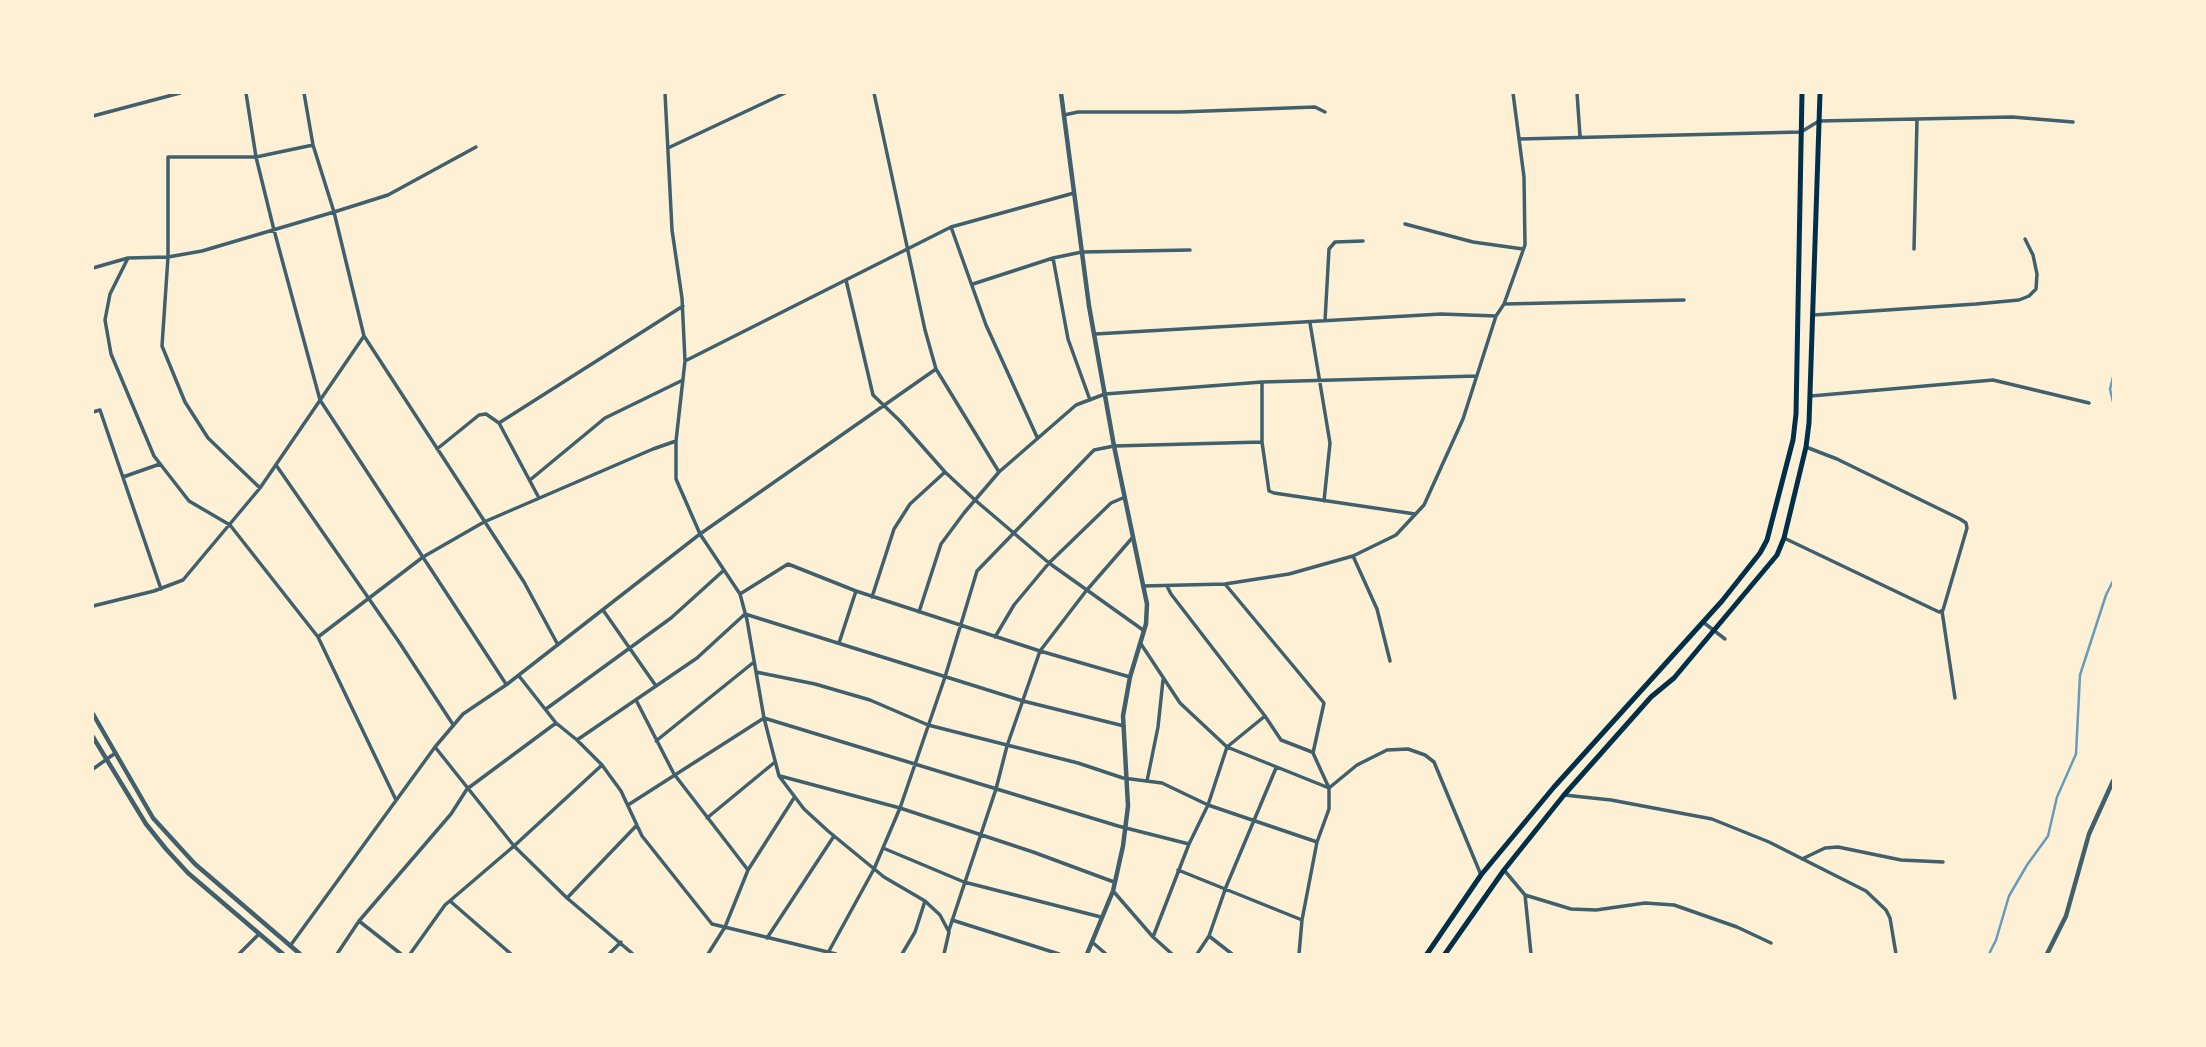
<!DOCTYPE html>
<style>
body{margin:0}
#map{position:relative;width:2206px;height:1047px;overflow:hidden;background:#fdf0d5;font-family:"Alegreya Sans",sans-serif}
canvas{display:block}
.frame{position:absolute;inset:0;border:94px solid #fdf0d5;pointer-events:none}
</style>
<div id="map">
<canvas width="2206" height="1047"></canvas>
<div class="frame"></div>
</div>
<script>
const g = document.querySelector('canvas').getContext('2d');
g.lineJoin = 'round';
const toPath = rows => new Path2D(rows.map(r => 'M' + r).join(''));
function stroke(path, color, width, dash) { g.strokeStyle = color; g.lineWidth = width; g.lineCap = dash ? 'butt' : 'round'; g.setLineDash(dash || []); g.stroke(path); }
const stream = toPath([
 [2113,377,2110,389,2113,402],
 [1989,954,1996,940,2009,896,2027,865,2048,836,2057,797,2076,754,2080,675,2106,595,2113,581]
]);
const minor = toPath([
 [246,93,256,157,274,230,320,400,506,684],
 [304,93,313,145],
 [665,93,672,230,682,298,685,361,676,441,676,479,700,534,740,594,747,620,764,718,779,776,804,809,828,831,884,877,925,901,940,915,949,932,944,954],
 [874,93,925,330,936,369,999,472],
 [1577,93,1580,136],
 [1064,115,1078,112,1180,112,1315,107,1325,112],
 [93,116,180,93],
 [1519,139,1801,132,1819,121,2012,117,2073,122],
 [668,148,785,93],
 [1405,224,1473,242,1523,249],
 [951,227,986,325,1037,437],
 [1914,249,1917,119],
 [128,258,110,294,105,320,111,354,154,456,189,501,230,525,318,637,396,800],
 [1053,258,1068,339,1090,400],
 [93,268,128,258,168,257,202,251,334,212,388,195,476,147],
 [846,280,873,395,900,421,945,472,975,500,1049,563,1143,630],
 [973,284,1053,258,1082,252,1190,250],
 [1504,304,1684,300],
 [1813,315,1976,304,2019,300,2029,296,2036,289,2037,274,2033,255,2025,239],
 [1325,321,1329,249,1335,242,1363,241],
 [1310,323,1330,443,1324,501],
 [1095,334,1441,314,1496,316],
 [685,361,951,227,1074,193],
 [1262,382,1262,442,1269,491,1274,493,1415,514],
 [1811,396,1993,380,2089,403],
 [93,412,100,410,161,589],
 [499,423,539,498],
 [437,449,479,415,486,414,499,423,683,306],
 [276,465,399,642,452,723],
 [123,477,160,464],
 [530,480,605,418,683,380],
 [260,488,208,438,185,402,162,346,168,257,168,157,256,157,313,145,334,212,364,336,524,582,558,645],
 [1784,538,1939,612,1943,610,1967,528,1966,523,1960,519,1837,459,1806,447],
 [1353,556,1377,609,1390,661],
 [1225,584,1324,703,1313,753,1329,788,1357,765,1387,750,1408,749,1425,755,1434,762,1481,875],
 [1143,586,1225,584,1289,574,1353,556,1396,535,1424,505,1463,419,1496,316,1504,304,1525,245,1524,177,1513,93],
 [1167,586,1171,594,1265,716,1281,740,1312,752],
 [740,594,788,564,856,591,1040,651,1130,677],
 [872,597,894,529,910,504,945,472],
 [93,606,154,591,183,580,260,488,364,336],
 [603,610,656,686],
 [1942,611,1955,698],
 [919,612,941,544,964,513,999,472,1076,405,1105,394,1262,382,1477,376],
 [1703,622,1725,639],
 [318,637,423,557,484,522,653,449,676,441],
 [995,637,1014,605,1049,563,1111,503,1125,497],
 [839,643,856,591],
 [1141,644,1180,703,1227,747,1329,788,1329,809,1317,842,1302,920,1299,954],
 [756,672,815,684,870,700,928,725,1078,763,1123,778,1162,783,1208,805,1317,842],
 [519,676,556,723,577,740,602,765,621,791,642,836,712,924,836,954],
 [636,700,674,774,748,870],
 [546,709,671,618,723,571],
 [577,740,697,658,745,614,1023,701,1124,726],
 [656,741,754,662],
 [435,747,514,846,567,898,633,954],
 [93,769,114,754],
 [780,776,900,808,1033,852,1114,882],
 [1147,781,1158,727,1163,680],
 [1564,795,1611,800,1712,819,1769,842,1866,891,1886,910,1890,918,1896,954],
 [628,805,764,718,1118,826,1189,844],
 [707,818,775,762],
 [883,848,964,882,1101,917],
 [1802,859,1825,848,1838,847,1901,860,1943,862],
 [1178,870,1302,920],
 [1504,870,1525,895,1531,954],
 [1114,892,1153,937,1172,954],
 [1525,895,1571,909,1596,910,1645,903,1674,905,1737,927,1771,943],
 [567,898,637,825],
 [450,901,511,954],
 [952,920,1059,954],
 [359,921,401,954],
 [949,930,996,789,1007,746,1040,651,1086,591,1133,537],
 [1209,936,1232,954],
 [1153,937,1189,844,1208,805,1227,747,1265,716],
 [767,938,834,836],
 [1092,942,1106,954],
 [290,946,435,747,463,714,506,685,700,534,936,369],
 [829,951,874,869,900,808,945,677,977,571,1094,450,1114,446,1262,442],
 [239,954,258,935],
 [337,954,359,921,451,814,467,789,556,723],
 [410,954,445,905,514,846,602,765],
 [609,954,621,942],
 [708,954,725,927,748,870,794,798],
 [902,954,915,932,925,901],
 [1197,954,1209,936,1226,887,1276,768]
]);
const tertiary = toPath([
 [1061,93,1089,306,1114,446,1147,604,1146,624,1130,677,1123,716,1128,806,1123,846,1113,891,1087,954],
 [93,714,153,818,195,864,300,954],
 [93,737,146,824,166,849,188,873,283,954],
 [2047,954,2066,916,2089,834,2113,781]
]);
const secondary = toPath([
 [1427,954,1481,875,1554,787,1722,601,1760,553,1767,540,1793,440,1796,414,1802,93],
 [1445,954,1504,870,1564,795,1651,697,1674,678,1777,555,1784,538,1806,447,1809,423,1820,93]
]);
stroke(stream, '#669bbc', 2.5);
stroke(minor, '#3f606c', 3.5);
stroke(tertiary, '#3f606c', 4.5);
stroke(secondary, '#003049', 5);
</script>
